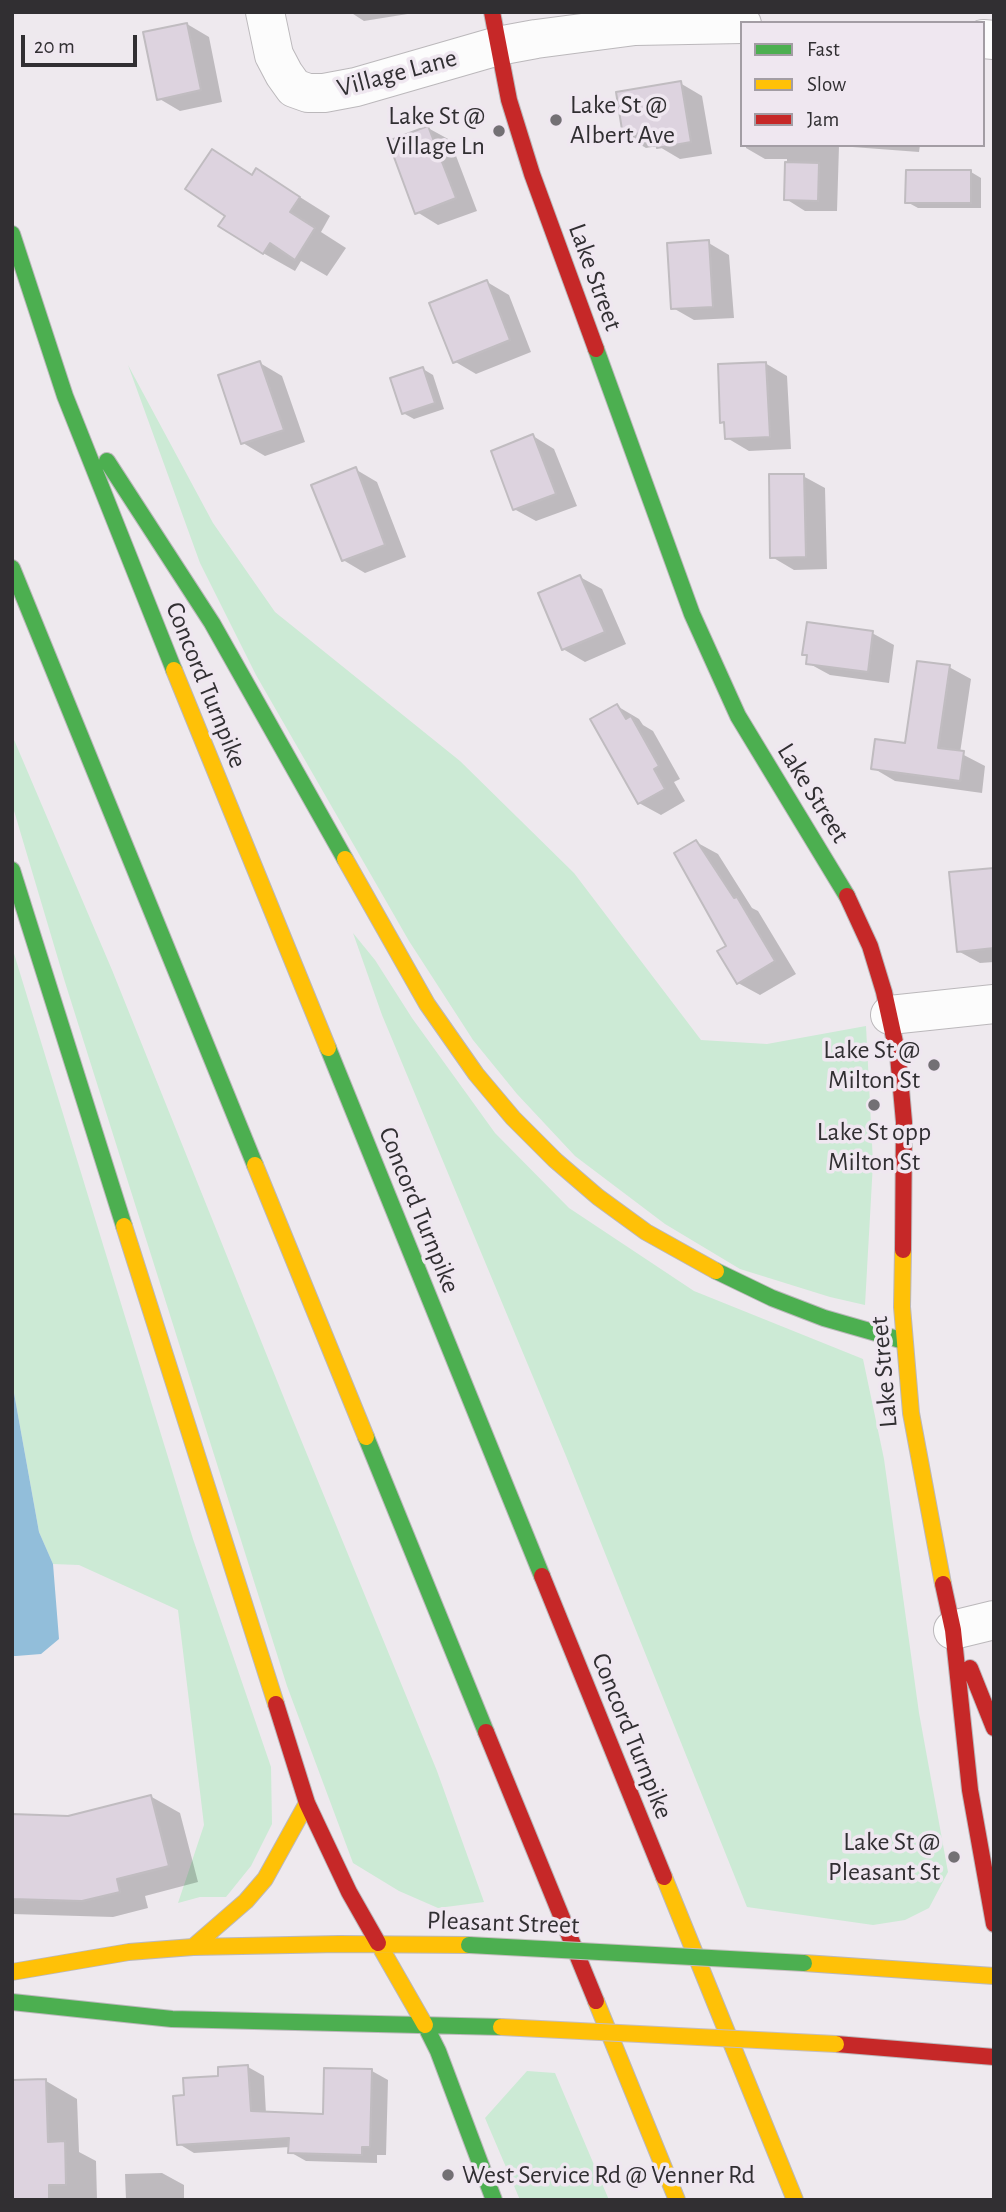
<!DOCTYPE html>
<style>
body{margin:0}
#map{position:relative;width:1006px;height:2212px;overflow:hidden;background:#eee9ee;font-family:"Alegreya Sans",sans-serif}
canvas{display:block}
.frame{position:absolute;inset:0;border:14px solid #312f32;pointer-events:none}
.legend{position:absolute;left:740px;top:21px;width:245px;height:126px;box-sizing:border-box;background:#efe7f0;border:2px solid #a39da4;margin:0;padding:9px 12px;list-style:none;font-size:21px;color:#312f32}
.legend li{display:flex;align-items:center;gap:14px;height:35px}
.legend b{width:35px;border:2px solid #a39da4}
.scale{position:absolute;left:21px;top:35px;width:116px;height:32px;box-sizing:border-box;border:4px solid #312f32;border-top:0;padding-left:9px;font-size:21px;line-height:24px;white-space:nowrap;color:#312f32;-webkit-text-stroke:5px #efe7f0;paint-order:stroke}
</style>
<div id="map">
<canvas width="1006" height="2212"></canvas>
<div class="frame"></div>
<ul class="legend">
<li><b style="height:9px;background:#4caf50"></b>Fast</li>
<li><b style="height:9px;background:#ffc107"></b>Slow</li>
<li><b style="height:9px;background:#c62828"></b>Jam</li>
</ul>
<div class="scale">20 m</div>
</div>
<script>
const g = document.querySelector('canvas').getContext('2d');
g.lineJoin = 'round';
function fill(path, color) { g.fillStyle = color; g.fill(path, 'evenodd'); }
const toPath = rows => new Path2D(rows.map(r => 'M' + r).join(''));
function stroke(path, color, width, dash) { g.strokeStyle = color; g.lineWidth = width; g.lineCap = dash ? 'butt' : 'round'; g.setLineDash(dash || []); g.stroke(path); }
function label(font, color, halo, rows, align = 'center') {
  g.font = font + ' "Alegreya Sans",sans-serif'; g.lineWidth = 7; g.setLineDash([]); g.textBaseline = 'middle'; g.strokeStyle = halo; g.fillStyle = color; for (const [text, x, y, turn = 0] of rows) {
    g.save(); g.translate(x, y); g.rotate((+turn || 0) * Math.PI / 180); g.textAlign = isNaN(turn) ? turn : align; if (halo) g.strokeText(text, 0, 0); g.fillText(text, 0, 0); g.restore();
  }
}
const green = toPath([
 [128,365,213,523,275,612,460,761,574,873,701,1040,767,1044,866,1026,873,1163,865,1305,830,1297,740,1269,665,1224,575,1156,517,1094,473,1040,409,941,256,675,200,563],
 [12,735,112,970,290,1413,437,1771,484,1902,438,1908,399,1891,353,1863,287,1686,64,979,12,804],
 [353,933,375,960,412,1018,495,1133,569,1208,694,1291,863,1359,884,1459,919,1713,948,1872,929,1908,905,1920,873,1925,747,1907,566,1456,382,1015],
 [12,947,193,1539,271,1767,272,1824,251,1866,226,1897,200,1897,178,1903,204,1825,178,1610,79,1565,53,1564,39,1532,12,1382],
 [527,2071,555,2073,609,2200,520,2200,485,2118]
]);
const water = toPath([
 [12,1382,39,1532,53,1564,59,1639,41,1654,16,1656,12,1656]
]);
const shadow = toPath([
 [350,12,420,12,364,21],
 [187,24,209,37,222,102,180,111,158,98],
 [680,83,702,96,712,154,680,159,658,146,646,148,624,135],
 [428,128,450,140,477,211,438,225,417,212],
 [746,145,920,145,919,152,839,146,837,211,805,211,786,199,787,159,765,159,746,148],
 [213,151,253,175,257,170,330,216,321,232,346,248,327,276,301,261,295,271,263,253,227,215],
 [971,172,981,178,981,208,918,208,907,202],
 [707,242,729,255,734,318,694,320,673,308],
 [487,282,509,295,531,352,476,374,454,361],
 [260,363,282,376,305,442,265,456,243,443],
 [765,363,787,376,791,449,749,451,727,438,726,424,722,422],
 [423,369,433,375,444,409,414,419,403,413],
 [533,436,554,449,577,506,536,521,514,509],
 [355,469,377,482,406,557,365,573,343,560],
 [803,476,825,488,827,569,794,570,772,557],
 [580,577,602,589,626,644,585,662,563,649],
 [872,633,894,645,889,683,830,675,808,663,809,657,804,654],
 [949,667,971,679,960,753,985,766,982,793,895,781,873,768,906,745],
 [617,706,639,719,643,725,653,731,680,779,674,782,685,801,661,815,639,803],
 [696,842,718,854,752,908,758,911,796,974,760,995,738,983],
 [994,872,994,962,980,963,958,951],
 [150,1796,180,1813,198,1882,145,1896,148,1908,113,1917,12,1914,12,1816,68,1818],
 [248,2067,264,2076,266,2114,324,2116,372,2071,388,2080,386,2155,377,2155,377,2163,306,2161,290,2152,290,2147,194,2153,179,2144,186,2097,220,2077],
 [46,2081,77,2099,79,2152,96,2161,97,2200,12,2200],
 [162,2173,184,2185,184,2200,126,2200,125,2174]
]);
const building = toPath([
 [187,23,201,90,157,100,143,32,187,23],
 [681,81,691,142,657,148,654,131,623,136,616,92,681,81],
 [428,126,456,198,415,214,388,141,428,126],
 [212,149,252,175,256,168,300,197,290,212,315,228,295,260,270,243,263,254,218,226,225,216,185,189,212,149],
 [785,162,819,163,818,201,784,200,785,162],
 [906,170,971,170,971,203,905,203,906,170],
 [709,240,713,307,671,309,667,243,709,240],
 [487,280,510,340,453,363,429,303,487,280],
 [260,361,284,430,241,444,218,375,260,361],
 [766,362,770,437,725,439,724,422,720,423,718,364,766,362],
 [423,367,435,403,402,414,390,378,423,367],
 [533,434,556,494,513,510,491,451,533,434],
 [356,467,385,545,342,561,311,485,356,467],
 [769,474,804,474,806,557,770,558,769,474],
 [580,575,605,632,562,650,538,593,580,575],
 [807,622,873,631,868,672,806,664,807,655,802,655,807,622],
 [917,661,950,665,938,748,964,751,960,781,871,769,875,739,905,743,917,661],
 [617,704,626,719,631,716,659,766,654,769,665,789,638,804,590,719,617,704],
 [696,840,734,898,737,897,775,961,737,984,717,951,726,946,674,853,696,840],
 [994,868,994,948,957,952,949,872,994,868],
 [151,1795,169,1866,117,1879,120,1892,82,1901,12,1899,12,1814,68,1816,151,1795],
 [248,2065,251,2111,323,2114,324,2068,372,2069,370,2147,362,2147,362,2155,288,2153,289,2138,177,2145,173,2096,184,2095,183,2078,218,2076,218,2067,248,2065],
 [46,2079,48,2142,65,2141,66,2185,49,2185,49,2200,12,2200,12,2080,46,2079]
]);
const street = toPath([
 [265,12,274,55,284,74,294,88,308,93,324,93,356,87,498,46,536,39,635,26,742,24],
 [983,39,994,40],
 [890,1015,994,1004],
 [953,1630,994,1620]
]);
const fast = toPath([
 [12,234,65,396,174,670],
 [596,349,692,614,738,716,847,896],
 [107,461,212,623,345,859],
 [12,568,255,1165],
 [12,870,124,1226],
 [328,1048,542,1576],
 [716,1271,772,1298,824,1318,904,1341],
 [366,1437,486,1732],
 [12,2002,172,2019,501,2027],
 [425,2025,438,2051,494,2200]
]);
const slow = toPath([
 [174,670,328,1048],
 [345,859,427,1004,476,1074,513,1118,555,1160,598,1197,646,1232,716,1271],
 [255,1165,366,1437],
 [124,1226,276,1704],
 [903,1250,902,1307,911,1413,943,1584],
 [664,1877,795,2200],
 [378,1943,425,2025],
 [193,1947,246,1901,265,1879,307,1803],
 [804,1963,994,1976],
 [12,1972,129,1952,193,1947,339,1944,469,1945],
 [596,2001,677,2200]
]);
const jam = toPath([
 [492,12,509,100,532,174,596,349],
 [847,896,870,946,884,992,898,1056,904,1122,903,1250],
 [542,1576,664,1877],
 [943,1584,953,1630,970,1790,994,1924],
 [970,1668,994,1728],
 [276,1704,307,1803,349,1892,378,1943],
 [486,1732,596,2001],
 [836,2044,994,2057]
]);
const fastBridge = toPath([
 [469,1945,804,1963]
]);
const slowBridge = toPath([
 [501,2027,836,2044]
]);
const markers = [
 [556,120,7,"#737074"],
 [499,131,7,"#737074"],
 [934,1065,7,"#737074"],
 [874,1105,7,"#737074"],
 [954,1857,7,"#737074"],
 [448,2175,7,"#737074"]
];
const streetNames = [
 ["Village Lane",397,73,-15],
 ["Lake Street",595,277,70],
 ["Concord Turnpike",206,685,68],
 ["Lake Street",813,793,58],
 ["Concord Turnpike",419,1210,68],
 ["Lake Street",884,1372,-95],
 ["Concord Turnpike",632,1736,68],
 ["Pleasant Street",503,1923,2]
];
const poiNames = [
 ["Lake St @",570,105,"left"],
 ["Albert Ave",570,135,"left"],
 ["Lake St @",485,116],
 ["Village Ln",485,146],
 ["Lake St @",920,1050],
 ["Milton St",920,1080],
 ["Lake St opp",874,1132,"center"],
 ["Milton St",874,1162,"center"],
 ["Lake St @",940,1842],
 ["Pleasant St",940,1872],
 ["West Service Rd @ Venner Rd",462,2175,"left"]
];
fill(green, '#ccead5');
fill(water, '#92beda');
fill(shadow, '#0003');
fill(building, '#ddd3df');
stroke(building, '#c0bcc0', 2);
stroke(street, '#bbb8bb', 40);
stroke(fast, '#bbb8bb', 18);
stroke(slow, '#bbb8bb', 18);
stroke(jam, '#bbb8bb', 18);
stroke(street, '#fcfcfc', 38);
stroke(fast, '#4caf50', 16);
stroke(slow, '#ffc107', 16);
stroke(jam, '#c62828', 16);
stroke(fastBridge, '#c6bec0', 18, []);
stroke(slowBridge, '#c6bec0', 18, []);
stroke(fastBridge, '#4caf50', 16);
stroke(slowBridge, '#ffc107', 16);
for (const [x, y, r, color] of markers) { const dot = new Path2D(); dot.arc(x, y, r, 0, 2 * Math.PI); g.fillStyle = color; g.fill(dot); stroke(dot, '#efe7f0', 2.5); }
label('26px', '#312f32', '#efe7f0', streetNames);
label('26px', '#312f32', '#efe7f0', poiNames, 'right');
</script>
